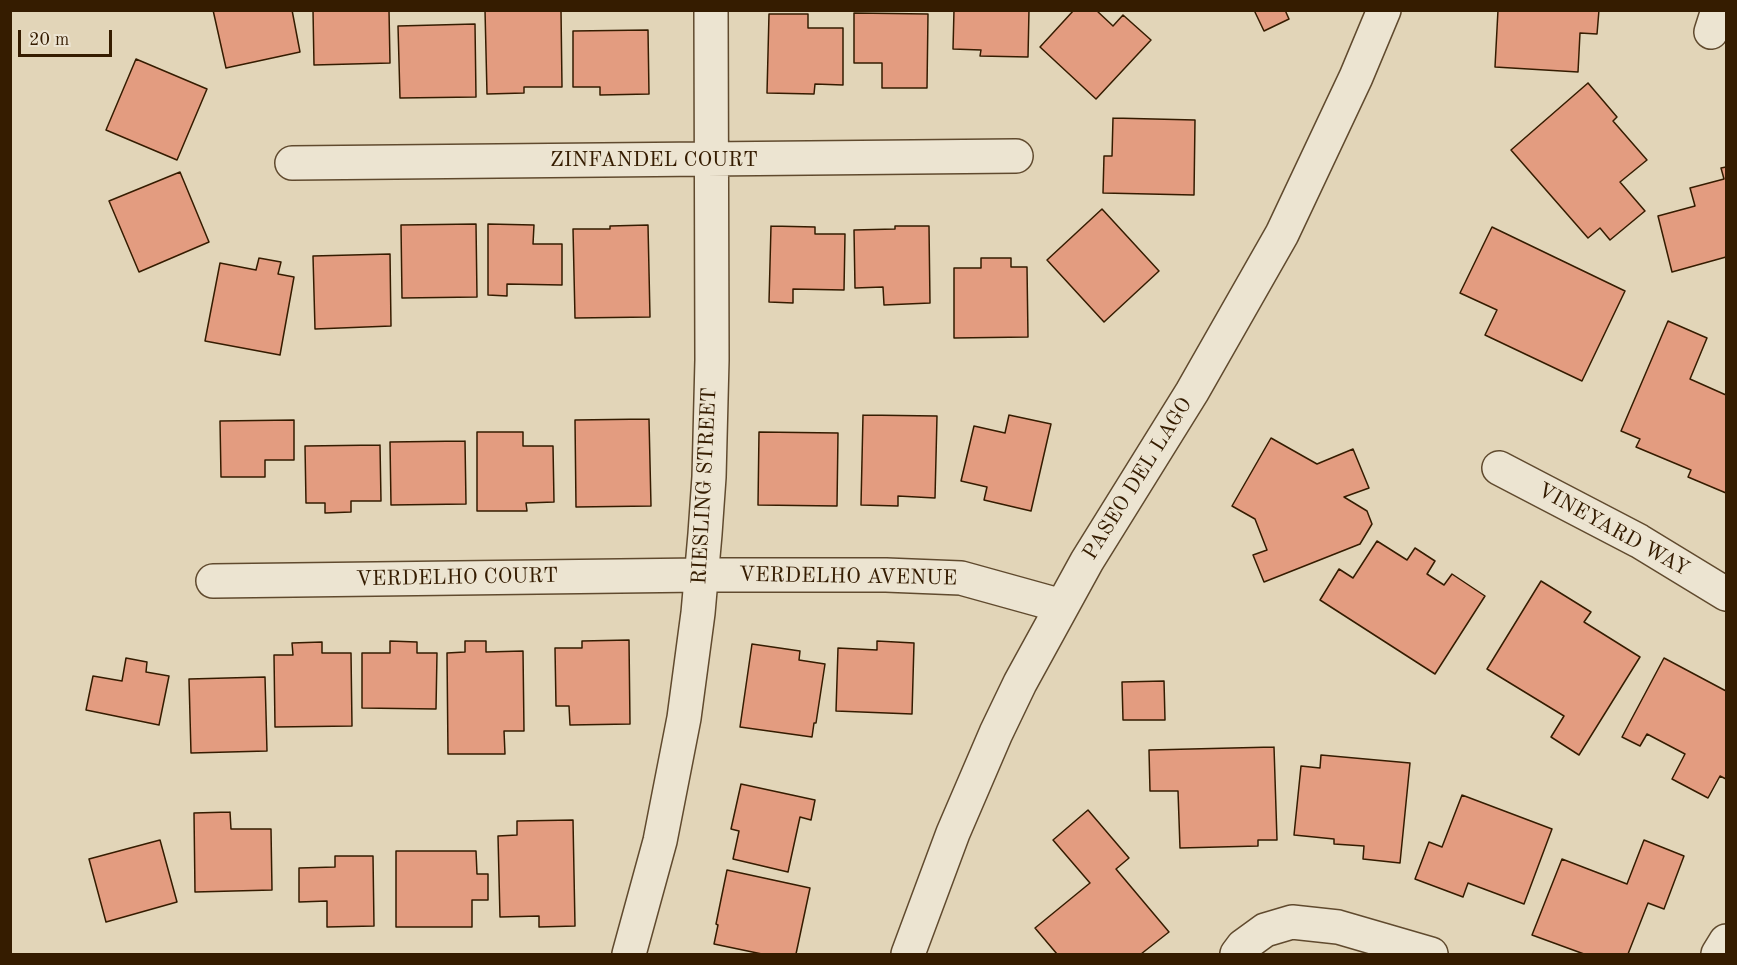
<!DOCTYPE html>
<style>
body{margin:0}
#map{position:relative;width:1737px;height:965px;overflow:hidden;background:#e2d5b8;font-family:"Old Standard TT",serif}
canvas{display:block}
.frame{position:absolute;inset:0;border:12px solid #351c00;pointer-events:none}
.scale{position:absolute;left:18px;top:30px;width:94px;height:27px;box-sizing:border-box;border:3px solid #351c00;border-top:0;padding-left:8px;font-size:18px;line-height:21px;white-space:nowrap;color:#351c00;-webkit-text-stroke:4px #ece4d1;paint-order:stroke}
</style>
<div id="map">
<canvas width="1737" height="965"></canvas>
<div class="frame"></div>
<div class="scale">20 m</div>
</div>
<script>
const g = document.querySelector('canvas').getContext('2d');
g.lineJoin = 'round';
function fill(path, color) { g.fillStyle = color; g.fill(path, 'evenodd'); }
const toPath = rows => new Path2D(rows.map(r => 'M' + r).join(''));
function stroke(path, color, width, dash) { g.strokeStyle = color; g.lineWidth = width; g.lineCap = dash ? 'butt' : 'round'; g.setLineDash(dash || []); g.stroke(path); }
function label(font, color, halo, rows, align = 'center') {
  g.font = font + ' "Old Standard TT",serif'; g.lineWidth = 6; g.setLineDash([]); g.textBaseline = 'middle'; g.strokeStyle = halo; g.fillStyle = color; for (const [text, x, y, turn = 0] of rows) {
    g.save(); g.translate(x, y); g.rotate((+turn || 0) * Math.PI / 180); g.textAlign = isNaN(turn) ? turn : align; if (halo) g.strokeText(text, 0, 0); g.fillText(text, 0, 0); g.restore();
  }
}
const building = toPath([
 [213,10,292,10,300,52,226,68,213,10],
 [313,10,389,10,390,63,314,65,313,10],
 [485,10,561,10,562,87,524,87,524,93,487,94,485,10],
 [954,10,1029,10,1028,57,980,56,981,50,953,49,954,10],
 [1074,10,1096,10,1113,26,1123,15,1151,40,1096,99,1040,47,1074,10],
 [1254,10,1285,10,1289,19,1264,31,1254,10],
 [1498,10,1599,10,1597,34,1580,33,1578,72,1495,67,1498,10],
 [854,13,928,14,927,88,882,88,882,63,854,63,854,13],
 [769,14,808,14,808,28,843,28,843,85,815,84,814,94,767,93,769,14],
 [475,24,476,97,400,98,398,26,475,24],
 [648,30,649,94,600,95,600,87,573,87,573,31,648,30],
 [136,59,207,89,177,160,106,130,136,59],
 [1588,83,1617,117,1613,121,1647,160,1620,182,1645,211,1610,240,1600,228,1588,238,1511,150,1588,83],
 [1113,118,1195,120,1194,195,1103,193,1104,156,1112,156,1113,118],
 [1726,167,1726,257,1672,272,1658,216,1695,206,1690,188,1724,179,1721,168,1726,167],
 [180,172,209,242,139,272,109,201,180,172],
 [1102,209,1159,271,1104,322,1047,260,1102,209],
 [476,224,477,297,402,298,401,225,476,224],
 [488,224,534,225,533,244,562,244,562,285,507,284,507,296,488,295,488,224],
 [648,225,650,317,575,318,573,229,610,229,610,226,648,225],
 [771,226,815,227,815,234,845,234,844,290,793,289,793,303,769,302,771,226],
 [895,226,929,226,930,303,884,305,883,287,855,288,854,230,895,229,895,226],
 [1492,227,1625,291,1582,381,1485,335,1497,310,1460,293,1492,227],
 [390,254,391,326,315,329,313,256,390,254],
 [259,258,281,262,278,274,294,277,280,355,205,341,220,263,256,270,259,258],
 [981,258,1011,258,1011,267,1027,267,1028,337,954,338,954,268,981,268,981,258],
 [1668,321,1707,338,1690,379,1726,395,1726,493,1688,477,1691,470,1636,447,1640,439,1621,431,1668,321],
 [863,415,937,416,935,498,898,496,898,506,861,505,863,415],
 [1009,415,1051,424,1031,511,984,500,987,487,961,481,974,426,1005,433,1009,415],
 [649,419,651,506,576,507,575,420,649,419],
 [294,420,294,460,265,460,265,477,221,477,220,421,294,420],
 [477,432,523,432,523,446,553,446,554,502,526,503,527,511,477,511,477,432],
 [759,432,838,433,837,506,758,505,759,432],
 [1271,438,1317,464,1353,449,1369,488,1344,497,1367,511,1372,524,1360,544,1264,582,1253,555,1267,550,1255,519,1232,506,1271,438],
 [465,441,466,504,391,505,390,442,465,441],
 [380,445,381,501,351,501,351,512,325,513,325,503,306,503,305,446,380,445],
 [1377,541,1407,560,1415,548,1435,561,1427,574,1444,585,1452,574,1485,596,1435,674,1320,600,1339,569,1353,578,1377,541],
 [1541,581,1591,612,1584,622,1640,657,1579,755,1551,737,1564,716,1487,669,1541,581],
 [629,640,630,724,570,725,569,706,556,706,555,648,582,648,582,641,629,640],
 [390,641,417,642,417,653,437,653,436,709,362,708,362,653,390,653,390,641],
 [465,641,486,641,486,652,523,651,524,731,504,731,505,754,448,754,447,653,465,652,465,641],
 [877,641,914,643,912,714,836,711,838,648,877,650,877,641],
 [322,642,322,653,351,653,352,726,275,727,274,655,293,655,292,643,322,642],
 [752,644,800,651,799,660,825,664,816,723,814,723,812,737,740,727,752,644],
 [126,658,147,662,146,672,169,676,159,725,86,710,93,676,122,681,126,658],
 [1664,658,1726,691,1726,779,1720,776,1708,798,1672,779,1685,754,1647,734,1640,746,1622,737,1664,658],
 [265,677,267,751,191,753,189,679,265,677],
 [1164,681,1165,720,1123,720,1122,682,1164,681],
 [1274,747,1277,840,1258,840,1258,846,1180,848,1178,791,1150,791,1149,750,1274,747],
 [1321,755,1410,763,1400,863,1363,859,1364,846,1334,844,1334,839,1294,835,1301,766,1320,768,1321,755],
 [741,784,815,800,811,820,800,817,788,872,733,859,739,831,731,829,741,784],
 [1462,795,1552,829,1524,904,1468,883,1463,897,1415,879,1429,842,1442,847,1462,795],
 [1088,810,1129,858,1116,869,1169,932,1141,954,1057,954,1035,928,1090,883,1053,840,1088,810],
 [230,812,231,829,271,829,272,890,195,892,194,813,230,812],
 [573,820,575,926,539,927,539,916,500,917,498,836,517,835,517,821,573,820],
 [160,840,177,902,106,922,89,859,160,840],
 [1644,840,1684,856,1664,909,1648,903,1628,954,1584,954,1532,935,1562,859,1627,884,1644,840],
 [396,851,476,851,477,874,488,874,488,900,472,900,472,927,396,927,396,851],
 [335,856,373,856,374,926,327,927,327,901,299,902,299,868,335,867,335,856],
 [727,870,810,888,796,954,762,954,714,944,718,925,716,924,727,870]
]);
const minor = toPath([
 [1711,32,1718,10],
 [292,163,1016,156],
 [1499,468,1639,541,1726,594],
 [213,581,701,575,886,575,961,578,1062,606],
 [629,954,660,841,684,718,698,613,705,534,709,477,712,360,711,10],
 [908,954,953,833,996,733,1020,683,1087,561,1192,392,1282,234,1356,77,1384,10],
 [1237,954,1243,946,1265,930,1292,922,1338,927,1431,954],
 [1718,954,1726,941]
]);
const streetNames = [
 ["ZINFANDEL COURT",654,160],
 ["PASEO DEL LAGO",1138,479,-58],
 ["RIESLING STREET",705,486,-87],
 ["VINEYARD WAY",1613,530,29],
 ["VERDELHO AVENUE",848,577,1],
 ["VERDELHO COURT",457,578,-1]
];
fill(building, '#e39c80');
stroke(building, '#351c00', 1.5);
stroke(minor, '#604a2e', 36);
stroke(minor, '#ece4d1', 33);
label('21px', '#351c00', '#ece4d1', streetNames);
</script>
